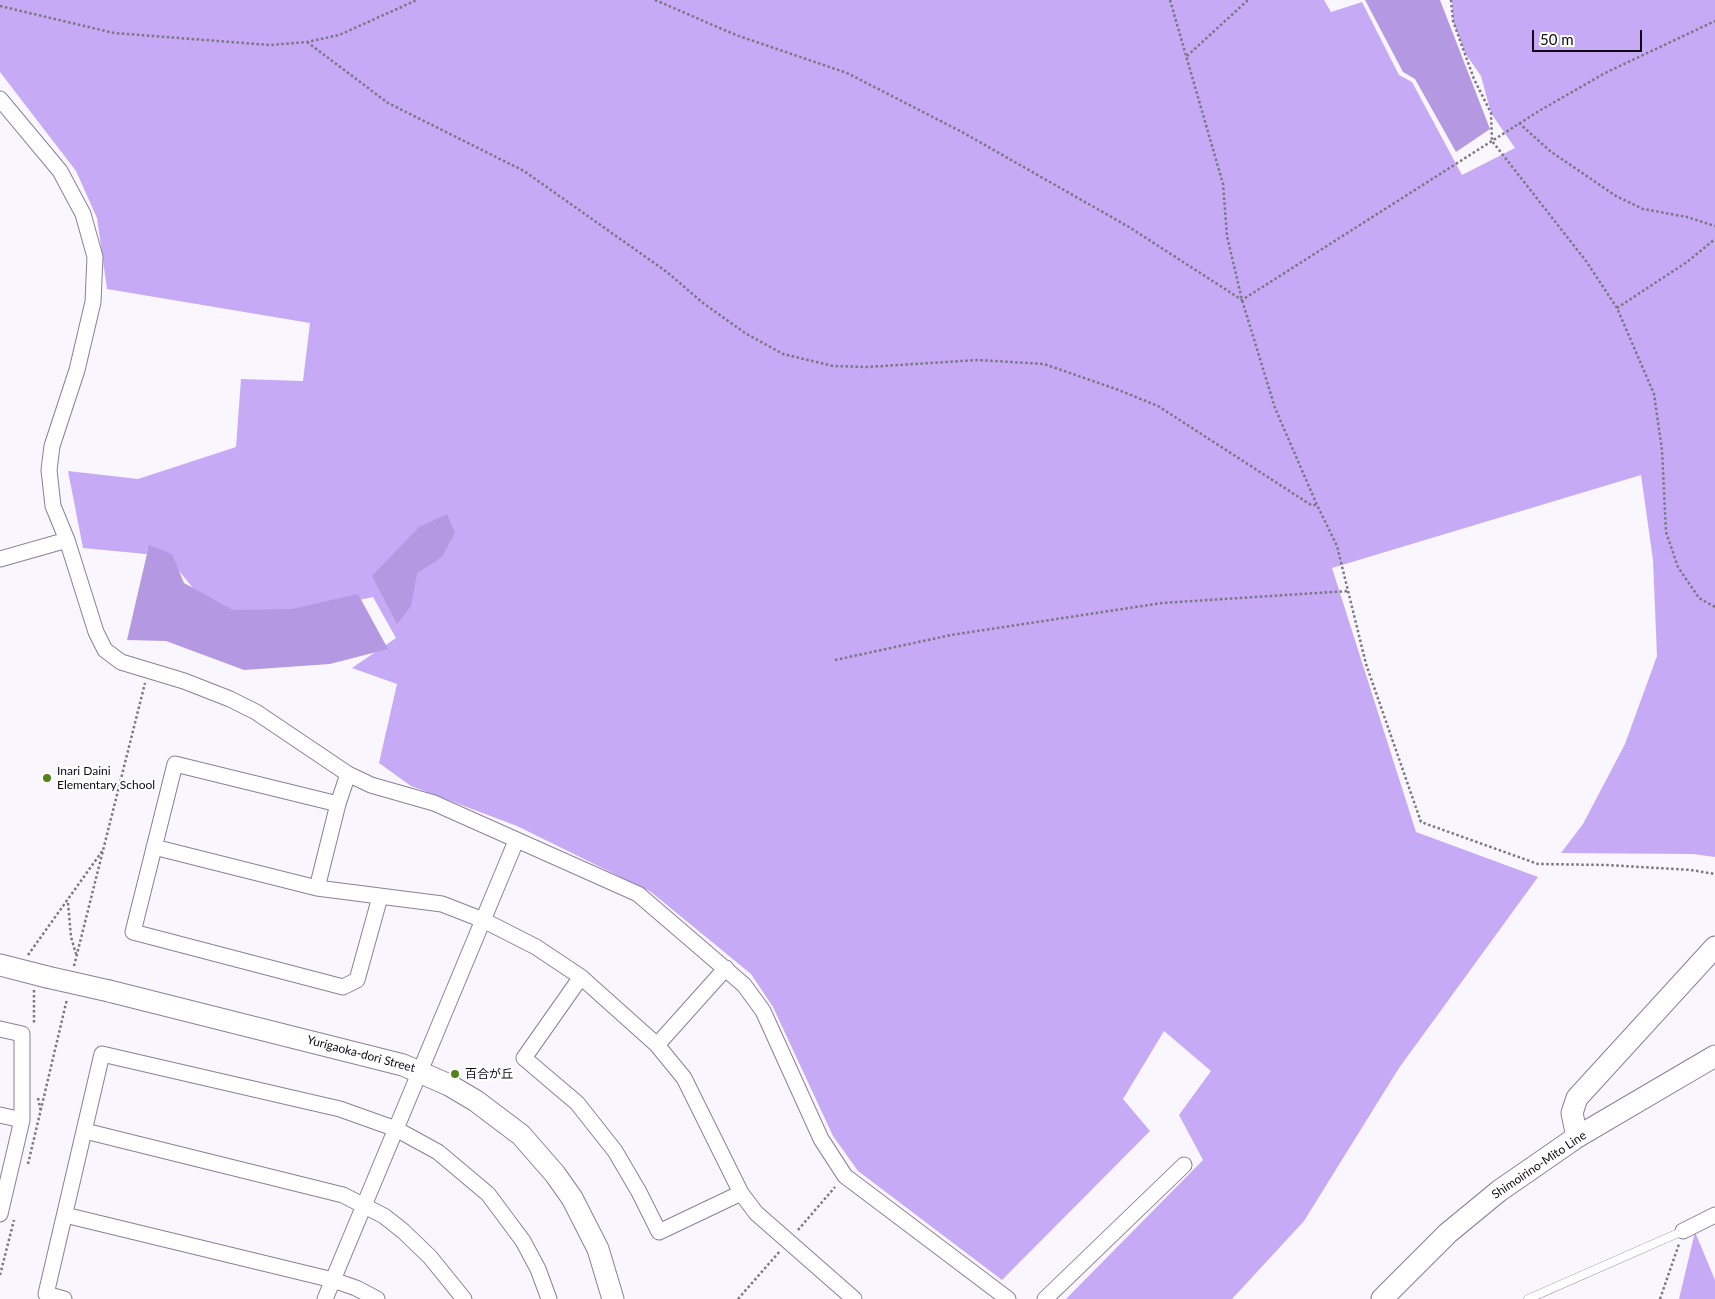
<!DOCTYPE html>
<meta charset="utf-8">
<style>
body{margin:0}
#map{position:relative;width:1715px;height:1299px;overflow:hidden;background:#f9f7fd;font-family:Lato,sans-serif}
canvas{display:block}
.scale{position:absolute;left:1532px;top:30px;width:110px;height:22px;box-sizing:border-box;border:2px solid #0f0b16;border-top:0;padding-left:6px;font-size:15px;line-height:18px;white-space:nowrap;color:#0f0b16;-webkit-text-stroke:4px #fff;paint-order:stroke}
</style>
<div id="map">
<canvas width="1715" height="1299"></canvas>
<div class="scale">50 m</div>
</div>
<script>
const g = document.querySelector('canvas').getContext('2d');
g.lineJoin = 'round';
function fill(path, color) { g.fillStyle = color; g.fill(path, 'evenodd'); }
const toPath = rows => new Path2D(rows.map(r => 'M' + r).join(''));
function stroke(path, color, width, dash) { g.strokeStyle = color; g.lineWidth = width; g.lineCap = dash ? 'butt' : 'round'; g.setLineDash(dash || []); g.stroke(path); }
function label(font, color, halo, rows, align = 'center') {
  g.font = font + ' Lato,"Noto Sans JP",sans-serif'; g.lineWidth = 4.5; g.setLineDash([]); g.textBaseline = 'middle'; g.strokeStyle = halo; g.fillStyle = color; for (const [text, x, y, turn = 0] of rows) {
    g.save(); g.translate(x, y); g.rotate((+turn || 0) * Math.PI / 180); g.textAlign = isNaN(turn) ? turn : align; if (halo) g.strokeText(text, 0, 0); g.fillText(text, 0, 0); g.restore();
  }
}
const forest = toPath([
 [0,0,1324,0,1331,12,1362,2,1399,75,1412,82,1462,175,1515,148,1491,113,1481,76,1465,53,1453,21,1452,0,1715,0,1715,857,1693,854,1561,853,1583,824,1625,744,1657,656,1653,560,1641,475,1332,568,1416,832,1538,877,1399,1068,1304,1221,1232,1299,1066,1299,1203,1160,1179,1115,1211,1071,1164,1031,1123,1099,1150,1131,1002,1280,858,1171,833,1136,773,1007,751,974,651,892,517,826,411,786,379,763,397,684,352,668,396,638,373,597,250,623,201,598,167,556,83,548,68,471,138,479,236,447,241,379,303,381,310,323,107,289,97,218,76,171,0,72],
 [1695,1232,1715,1280,1715,1299,1679,1299]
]);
const water = toPath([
 [1365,0,1440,0,1490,129,1456,152,1415,79,1403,72],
 [447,514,455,533,442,557,417,573,411,606,397,624,372,576,419,527],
 [149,545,172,554,184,583,233,610,292,609,358,594,388,649,330,664,244,670,166,641,127,640]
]);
const path = toPath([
 [655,0,736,35,847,73,962,132,1129,227,1242,300,1539,111,1605,73,1715,21],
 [1170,0,1223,184,1227,236,1242,300,1275,408,1317,505,1337,546,1366,664,1421,822,1538,864,1607,865,1691,870,1715,874],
 [1451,0,1453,21,1474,79,1491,113,1492,141,1586,261,1617,308,1654,394,1662,450,1666,532,1678,567,1699,598,1715,607],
 [0,6,114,33,270,45,307,42,339,35,417,0],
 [307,42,388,103,524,171,667,272,703,303,745,333,783,354,833,366,867,367,978,360,1044,364,1116,389,1158,406,1311,505,1317,505],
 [1187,56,1248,0],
 [1519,123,1550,151,1616,196,1643,209,1687,217,1715,226],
 [1617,308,1687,262,1715,239],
 [835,660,951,635,1162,603,1348,591],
 [68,903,71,937,76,954],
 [28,955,103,850],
 [74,966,145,683],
 [34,990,34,1025],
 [38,1098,41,1112],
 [28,1164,67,999],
 [798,1230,835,1187],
 [0,1275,14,1220],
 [738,1299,780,1251],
 [1660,1299,1679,1244]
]);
const lane = toPath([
 [1528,1299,1683,1231]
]);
const street = toPath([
 [0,99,60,171,83,214,95,257,93,302,77,370,52,446,49,470,53,506,67,540,96,632,105,650,121,662,184,681,230,699,256,712,348,774,371,785,434,803,638,894,744,985,763,1011,821,1139,845,1176,1008,1299],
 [0,559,67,540],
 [338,804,175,764,133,932,343,987,357,980,380,897],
 [154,847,317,888,442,904,483,920,536,947,581,977,657,1045,684,1078,741,1193,756,1213,854,1299],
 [317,888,338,804,348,774],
 [581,977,524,1058,577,1103,615,1151,639,1192,659,1232,741,1193],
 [0,1029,22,1034,22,1120,0,1214],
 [657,1045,726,968],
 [0,1115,22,1120],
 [85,1131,343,1195,384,1216,403,1231,430,1257,464,1299],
 [65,1215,333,1280,356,1288,377,1299],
 [1683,1231,1715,1215],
 [64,1299,46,1294,102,1054,340,1109,396,1129,438,1152,488,1194,523,1241,538,1269,549,1299],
 [325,1299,516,841],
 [1045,1299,1184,1165]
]);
const secondary = toPath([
 [0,965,47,977],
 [109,991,403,1065,449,1085,476,1101,521,1135,555,1174,572,1198,598,1249,613,1299],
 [1577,1137,1572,1113,1577,1098,1715,947],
 [1382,1299,1448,1233,1499,1191,1577,1137,1715,1056]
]);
const secondaryBridge = toPath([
 [47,977,109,991]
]);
const markers = [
 [47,778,5,"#50841b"],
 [455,1074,5,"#50841b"]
];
const poiNames = [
 ["Inari Daini",57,771],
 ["Elementary School",57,785],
 ["百合が丘",465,1074]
];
const streetNames = [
 ["Yurigaoka-dori Street",361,1054,15],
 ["Shimoirino-Mito Line",1539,1165,-34]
];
fill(forest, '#c6aaf5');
fill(water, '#b498e1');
stroke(lane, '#8a7f9e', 9);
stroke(street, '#8a7f9e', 17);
stroke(secondary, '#8a7f9e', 23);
stroke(path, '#7a7780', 2.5, [2.5, 2.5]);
stroke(lane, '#fff', 8);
stroke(street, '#fff', 15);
stroke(secondary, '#fff', 21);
stroke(secondaryBridge, '#8a7f9e', 23, []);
stroke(secondaryBridge, '#fff', 21);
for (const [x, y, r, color] of markers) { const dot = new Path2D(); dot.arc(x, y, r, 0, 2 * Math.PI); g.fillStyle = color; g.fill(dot); stroke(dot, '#fff', 2); }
label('12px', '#0f0b16', '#fff', poiNames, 'left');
label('12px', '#0f0b16', '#fff', streetNames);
</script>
